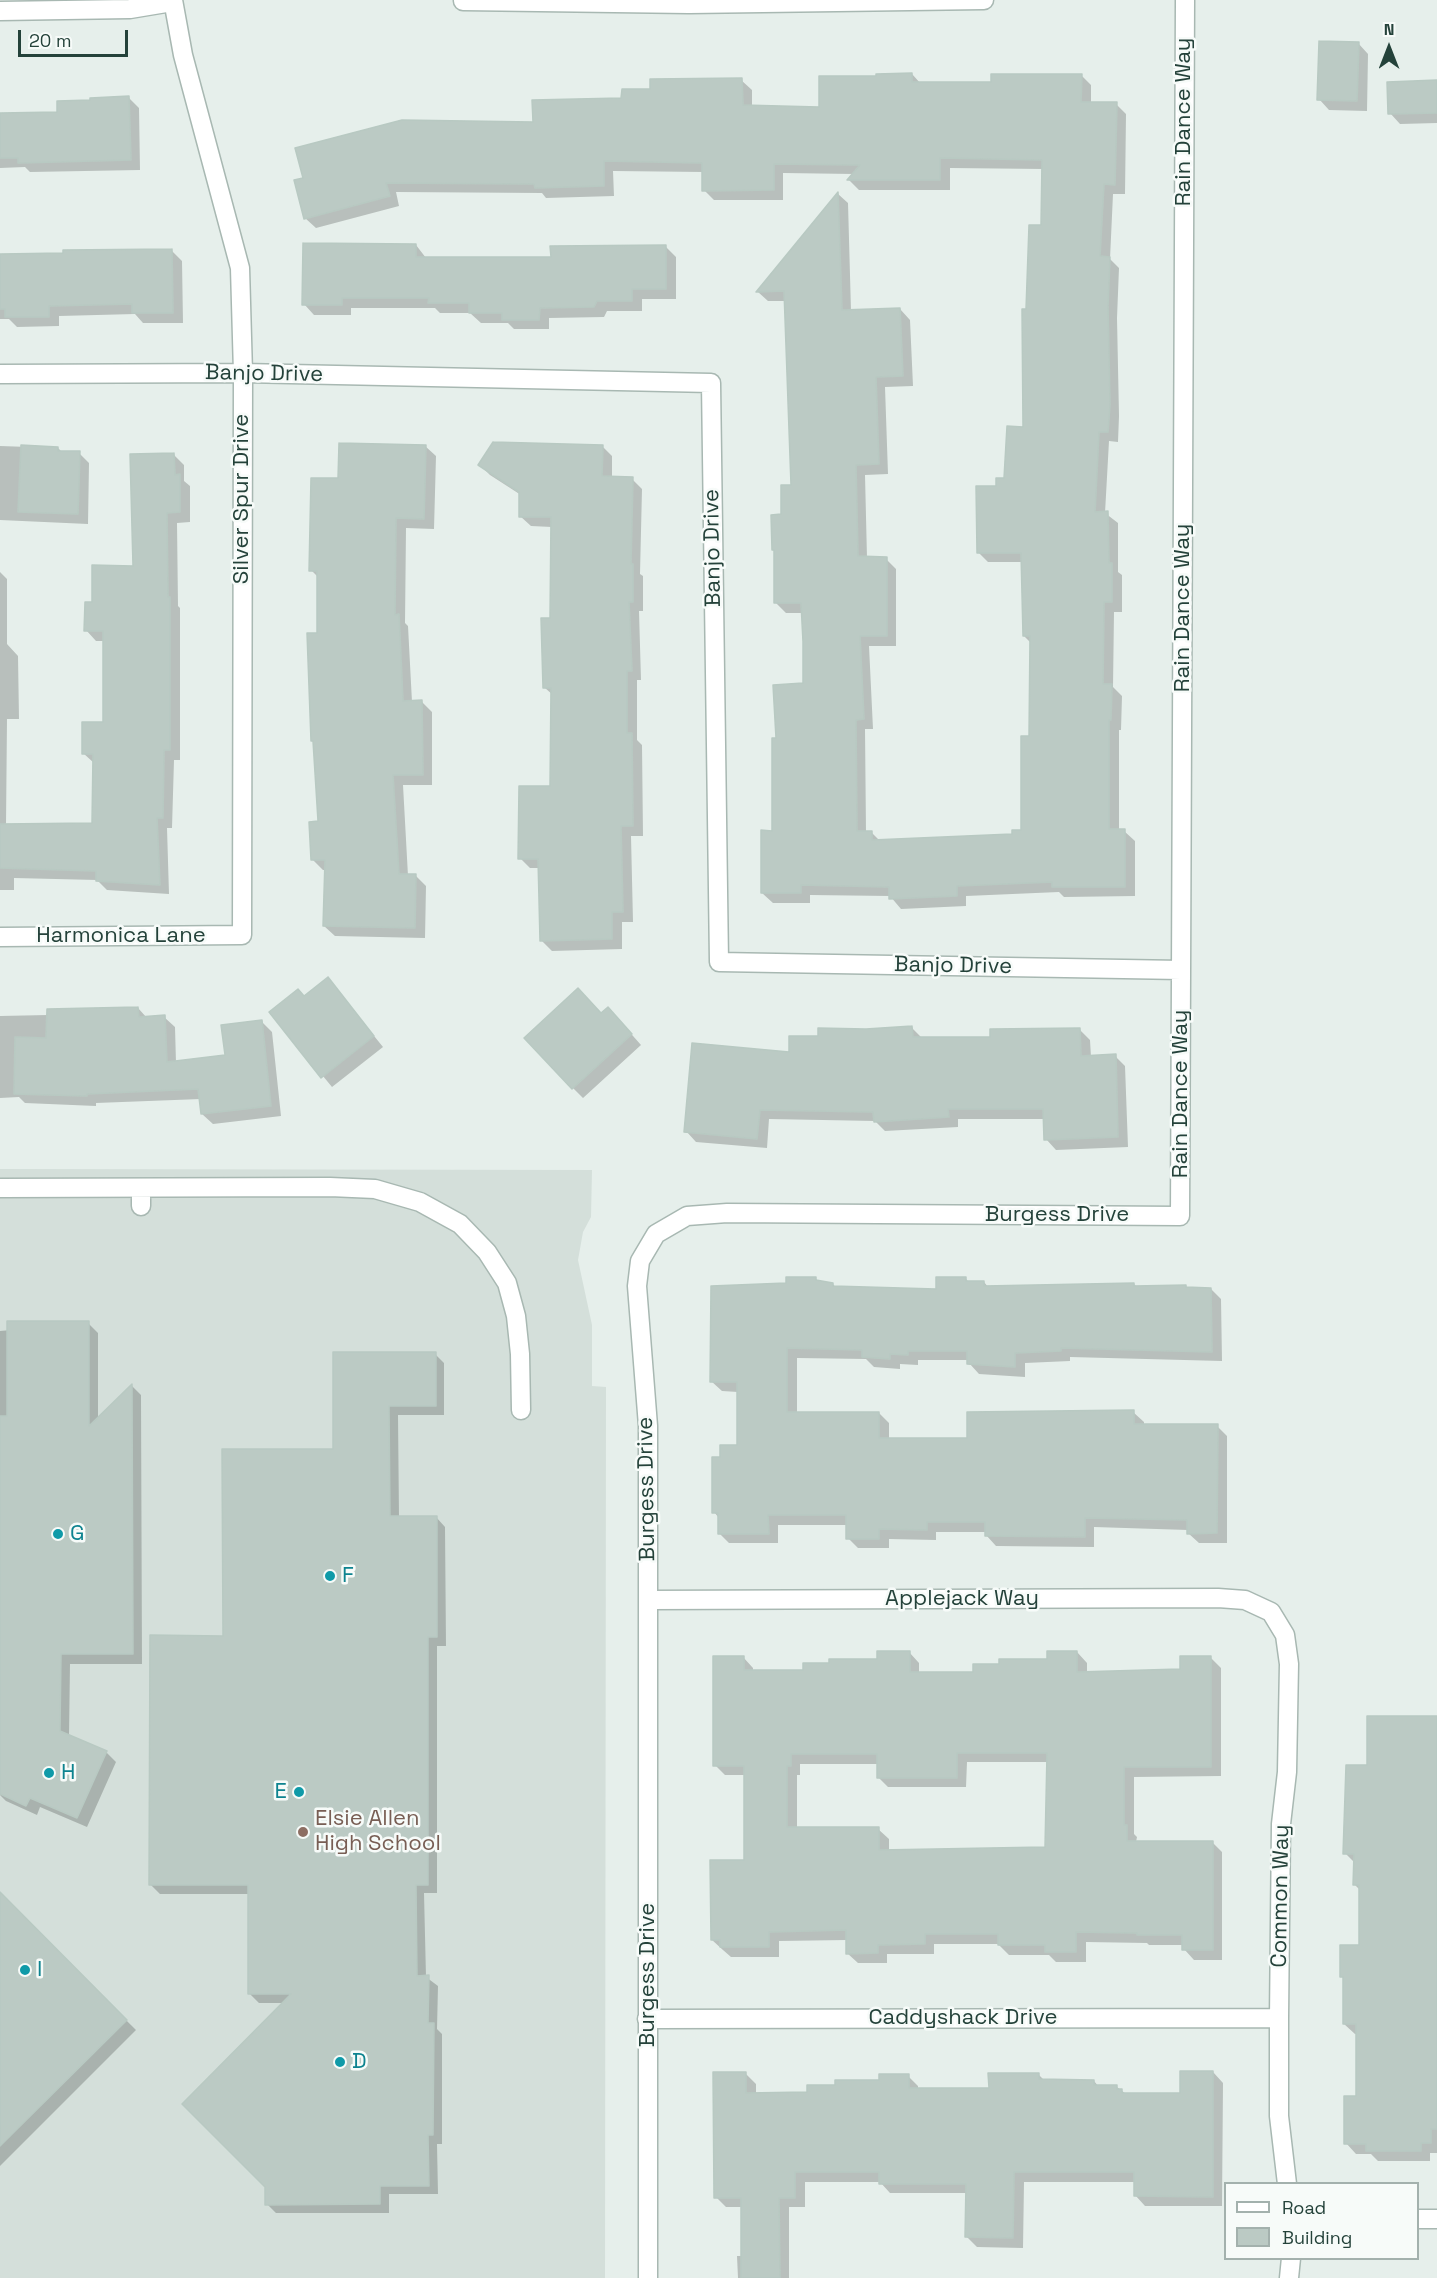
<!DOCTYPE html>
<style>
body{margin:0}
#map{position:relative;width:1437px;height:2278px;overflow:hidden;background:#e6efeb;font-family:"Space Grotesk",sans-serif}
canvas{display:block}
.legend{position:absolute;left:1224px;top:2182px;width:195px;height:78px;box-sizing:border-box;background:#f7fbf9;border:2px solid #a3b1ad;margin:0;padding:8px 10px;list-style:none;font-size:18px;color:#24423a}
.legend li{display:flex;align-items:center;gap:12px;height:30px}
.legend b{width:30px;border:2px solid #a3b1ad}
.north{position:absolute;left:1359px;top:18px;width:60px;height:60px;-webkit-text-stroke:4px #f7fbf9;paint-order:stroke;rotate:0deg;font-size:16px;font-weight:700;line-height:24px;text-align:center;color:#24423a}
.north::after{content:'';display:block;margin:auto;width:21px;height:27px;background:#24423a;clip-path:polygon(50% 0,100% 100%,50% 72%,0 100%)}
.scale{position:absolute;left:18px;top:30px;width:110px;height:27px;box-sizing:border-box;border:3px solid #24423a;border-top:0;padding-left:8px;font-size:18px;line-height:21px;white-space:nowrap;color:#24423a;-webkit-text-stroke:4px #f7fbf9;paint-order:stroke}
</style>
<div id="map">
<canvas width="1437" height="2278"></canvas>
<ul class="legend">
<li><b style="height:8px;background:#fff"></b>Road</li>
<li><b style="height:16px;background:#bbcac4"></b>Building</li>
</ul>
<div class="north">N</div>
<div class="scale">20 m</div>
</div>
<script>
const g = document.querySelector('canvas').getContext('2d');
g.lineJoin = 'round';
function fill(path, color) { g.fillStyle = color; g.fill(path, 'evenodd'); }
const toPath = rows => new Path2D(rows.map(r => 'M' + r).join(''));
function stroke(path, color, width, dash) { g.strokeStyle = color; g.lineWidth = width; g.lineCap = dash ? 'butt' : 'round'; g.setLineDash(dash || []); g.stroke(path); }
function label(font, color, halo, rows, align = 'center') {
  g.font = font + ' "Space Grotesk",sans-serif'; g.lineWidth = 5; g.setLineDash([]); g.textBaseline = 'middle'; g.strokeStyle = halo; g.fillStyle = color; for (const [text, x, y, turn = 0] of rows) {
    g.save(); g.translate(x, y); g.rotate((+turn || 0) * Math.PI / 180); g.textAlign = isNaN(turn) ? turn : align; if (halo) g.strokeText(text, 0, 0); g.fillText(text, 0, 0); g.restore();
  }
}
const built = toPath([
 [0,1169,592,1170,591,1217,583,1232,578,1260,592,1325,592,1386,606,1387,605,2278,0,2278]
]);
const shadow = toPath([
 [1358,43,1368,54,1367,111,1329,110,1319,99],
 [912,74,921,84,992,84,1081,75,1091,85,1091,103,1116,104,1126,114,1125,194,1113,194,1110,259,1119,268,1117,318,1119,416,1118,442,1109,441,1105,513,1118,523,1118,572,1122,575,1122,612,1114,612,1113,687,1122,696,1121,730,1119,730,1119,831,1124,831,1135,841,1135,896,1064,897,1059,892,966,896,966,906,901,909,890,896,810,895,810,903,773,903,762,893,773,832,778,739,804,685,803,613,786,613,776,603,776,552,773,550,793,486,786,301,768,301,758,292,838,194,848,203,851,311,900,309,910,320,913,386,885,387,888,474,865,475,867,558,886,559,896,569,896,646,869,646,873,729,865,729,866,833,872,833,880,841,1014,836,1022,832,1030,737,1031,643,1024,636,1023,562,988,562,978,552,998,488,1006,479,1025,428,1027,311,1042,227,1044,169,950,168,950,190,859,190,849,180,854,174,783,173,783,200,714,200,704,190,704,172,613,171,614,196,546,198,542,193,396,192,399,206,316,228,305,218,296,181,534,123,651,91,741,80,752,90,752,107,821,108,877,78],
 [1437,82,1437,123,1400,124,1390,113],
 [129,98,139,108,140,170,30,172,25,167,0,168,0,115,58,114],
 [416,245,426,258,553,259,666,247,676,257,676,299,642,299,642,311,607,311,604,317,549,318,549,329,514,329,508,323,481,323,470,313,440,313,435,308,351,308,351,315,314,315,304,304],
 [171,250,182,261,183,323,143,323,135,314,59,316,59,326,17,327,9,319,0,319,0,256],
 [0,446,58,448,62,452,79,453,89,463,88,524,0,520],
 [425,446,436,456,434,529,406,528,405,623,408,626,412,702,422,702,432,712,432,785,403,785,408,876,416,876,426,886,425,938,335,936,324,926,326,870,323,870,313,860,319,823,315,743,312,741,319,634,319,578,311,570,340,480],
 [602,446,612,456,612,478,632,479,642,489,640,574,643,576,643,611,639,611,641,680,637,680,637,740,642,745,643,836,631,836,633,922,622,922,622,949,552,951,541,940,540,868,530,868,520,858,552,788,553,695,545,688,551,619,552,527,531,526,520,516,521,495,490,475,480,465],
 [174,455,184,465,184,481,190,486,190,522,177,523,178,606,180,608,180,760,174,760,172,828,167,828,169,894,107,890,97,880,14,878,14,890,0,890,0,572,7,579,7,644,18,656,19,719,7,719,6,825,94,824,94,763,83,753,105,724,105,641,96,641,86,630,93,604,135,567],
 [328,979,383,1047,332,1087,271,1013,305,997],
 [138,1008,147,1018,164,1017,175,1027,176,1063,226,1056,262,1022,272,1032,281,1116,213,1124,202,1114,201,1099,96,1103,96,1106,25,1103,19,1097,0,1098,0,1016,48,1015],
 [602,1015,618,1019,641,1045,583,1098,573,1088],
 [912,1028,923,1039,992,1039,1080,1030,1090,1040,1091,1057,1115,1056,1125,1066,1128,1147,1056,1150,1046,1139,1045,1119,958,1119,958,1127,885,1131,875,1121,769,1119,767,1148,696,1142,686,1131,790,1054,820,1038,867,1030],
 [815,1278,819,1282,833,1284,836,1288,938,1290,966,1279,969,1282,984,1282,988,1287,1134,1284,1137,1287,1186,1286,1188,1289,1211,1289,1221,1299,1222,1361,1070,1357,1070,1361,1025,1363,1025,1377,979,1374,969,1363,969,1360,918,1360,918,1365,900,1364,900,1369,874,1367,866,1359,797,1358,797,1413,879,1413,889,1423,889,1439,969,1439,1133,1412,1144,1422,1144,1426,1217,1426,1227,1436,1227,1543,1199,1543,1188,1533,1188,1530,1094,1527,1094,1547,996,1546,986,1535,986,1532,936,1532,936,1540,889,1539,889,1548,858,1548,848,1538,848,1525,778,1525,778,1543,729,1543,719,1533,719,1518,714,1512,722,1458,739,1446,738,1392,722,1391,711,1381,787,1285],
 [88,1323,98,1333,98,1419,132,1386,141,1395,142,1664,70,1664,69,1736,106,1752,116,1762,87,1827,40,1807,37,1815,6,1801,0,1795,0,1331],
 [435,1354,444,1363,444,1415,398,1415,399,1517,436,1517,445,1527,446,1646,437,1646,437,1893,424,1893,426,1977,438,1986,437,2029,442,2034,442,2144,437,2144,438,2194,389,2194,389,2213,276,2213,267,2204,285,2003,259,2003,250,1994,250,1894,160,1894,151,1885,224,1638,335,1450],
 [909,1652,919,1663,919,1673,974,1673,1000,1665,1048,1660,1077,1652,1087,1663,1087,1673,1181,1671,1210,1657,1221,1668,1221,1776,1134,1777,1134,1834,1137,1837,1136,1842,1212,1842,1222,1852,1222,1960,1194,1960,1184,1949,1184,1945,1149,1945,1147,1943,1086,1942,1086,1962,1056,1962,1049,1955,1009,1955,998,1944,934,1944,934,1954,887,1954,887,1963,858,1963,847,1953,847,1940,779,1941,779,1957,731,1957,723,1950,712,1940,745,1862,745,1775,725,1775,715,1765,743,1657,753,1668,753,1671,804,1671,878,1660],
 [967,1762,1048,1762,1047,1849,889,1851,889,1839,878,1829,797,1828,797,1775,800,1775,800,1764,878,1764,878,1777,888,1787,966,1787],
 [1437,1718,1437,2153,1430,2153,1430,2161,1378,2161,1371,2154,1356,2154,1346,2143,1357,2098,1357,2034,1355,2034,1344,2024,1344,1979,1342,1976,1360,1947,1360,1890,1355,1885,1355,1863,1345,1853,1368,1766],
 [0,1895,136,2030,0,2166],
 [1213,2072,1223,2083,1222,2206,1145,2206,1135,2195,1135,2182,1024,2182,1023,2248,977,2247,967,2237,967,2193,890,2193,880,2182,805,2182,805,2207,789,2207,789,2278,738,2278,737,2256,743,2256,743,2207,726,2207,716,2197,745,2073,756,2084,756,2094,809,2093,837,2086,908,2076,918,2086,918,2090,990,2090,1039,2075,1045,2081,1094,2081,1099,2087,1117,2087,1126,2094,1182,2094]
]);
const building = toPath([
 [1319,41,1359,42,1357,101,1317,100,1319,41],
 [912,73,912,82,991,82,991,74,1082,74,1081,102,1117,102,1115,185,1104,184,1100,256,1110,257,1108,306,1110,405,1108,432,1099,432,1095,512,1108,511,1109,563,1112,563,1112,602,1104,602,1103,684,1112,684,1111,720,1109,720,1109,829,1125,829,1125,887,1052,887,1052,882,957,886,957,896,889,899,889,887,801,885,801,893,761,893,761,830,772,831,772,738,776,738,773,685,803,683,803,642,801,603,774,603,774,550,772,550,771,515,781,514,781,485,791,485,784,291,756,292,838,192,842,310,900,308,903,376,876,377,879,464,856,465,858,556,887,557,887,636,860,636,864,719,856,720,857,831,872,831,872,840,1012,834,1012,830,1021,830,1021,736,1029,736,1030,636,1023,636,1021,553,977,553,976,486,996,486,996,478,1004,478,1007,426,1023,427,1022,309,1026,309,1029,225,1041,225,1042,160,940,158,940,180,847,180,860,165,774,164,774,190,702,191,702,163,604,161,604,186,535,188,534,184,386,183,390,196,304,219,294,180,303,178,295,148,402,120,533,122,532,100,621,98,622,89,650,89,650,79,742,78,743,105,819,107,819,76,876,76,876,74,912,73],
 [1437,80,1437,113,1388,114,1387,82,1437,80],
 [129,96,131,160,18,163,18,158,0,158,0,113,57,112,57,101,90,100,90,98,129,96],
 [303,243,416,244,416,257,551,257,550,246,666,245,666,289,632,289,632,301,597,301,594,307,540,308,539,320,502,320,502,313,469,313,469,303,428,303,429,298,342,298,342,305,302,305,303,243],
 [172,249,173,313,132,313,132,304,49,306,49,317,5,317,5,309,0,309,0,254,63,253,63,250,172,249],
 [493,442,603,445,602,476,633,477,631,564,633,564,633,602,629,602,632,671,627,671,627,733,632,733,633,826,621,826,623,912,612,912,612,939,540,941,538,859,518,859,519,786,550,786,551,688,543,688,541,618,550,618,551,517,519,517,519,492,478,465,493,442],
 [339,443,426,445,424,519,396,518,395,615,399,614,403,701,422,700,423,775,393,775,399,874,416,874,415,928,323,926,325,860,311,860,309,822,318,821,313,741,311,741,307,633,317,633,317,571,309,571,311,478,338,478,339,443],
 [21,445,58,447,58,451,80,451,78,514,18,512,21,445],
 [174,453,175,475,180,474,180,512,167,513,168,597,170,597,170,750,164,750,163,818,157,818,160,885,96,881,96,871,0,868,0,824,92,823,93,754,82,754,82,722,103,722,103,631,84,631,85,602,92,602,92,565,133,566,130,454,174,453],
 [328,977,374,1036,321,1078,269,1012,298,989,304,996,328,977],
 [578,988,601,1013,608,1007,632,1034,572,1089,524,1038,578,988],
 [138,1007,139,1017,165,1015,167,1062,225,1055,221,1025,262,1020,271,1106,201,1114,198,1089,87,1094,87,1096,14,1094,15,1037,46,1038,47,1009,138,1007],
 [912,1026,913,1037,990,1037,990,1029,1080,1028,1081,1056,1116,1054,1118,1137,1044,1140,1043,1109,948,1109,949,1117,874,1122,873,1112,760,1110,757,1139,684,1132,692,1043,789,1052,789,1036,818,1036,818,1028,866,1029,912,1026],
 [786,1277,816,1277,816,1280,833,1283,833,1286,936,1289,936,1277,966,1277,966,1281,984,1281,984,1286,1134,1283,1134,1286,1186,1285,1186,1287,1211,1288,1212,1352,1061,1348,1061,1351,1015,1353,1015,1367,967,1364,967,1351,908,1351,908,1355,890,1354,890,1359,862,1357,862,1350,787,1348,787,1412,879,1412,879,1438,967,1438,967,1412,1134,1410,1134,1424,1218,1424,1217,1533,1187,1534,1187,1520,1085,1518,1085,1537,985,1536,985,1522,927,1522,927,1530,879,1529,879,1539,846,1539,846,1515,768,1515,769,1534,718,1534,718,1513,712,1513,712,1457,720,1457,720,1445,737,1445,737,1382,710,1382,711,1286,786,1283,786,1277],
 [7,1321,89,1321,89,1426,132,1384,133,1654,61,1654,60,1731,107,1751,77,1818,30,1798,26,1806,0,1794,0,1416,7,1416,7,1321],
 [333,1352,436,1352,436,1406,389,1406,390,1516,437,1516,437,1637,428,1637,428,1885,416,1885,417,1976,429,1975,428,2023,434,2023,433,2135,428,2135,429,2186,380,2186,380,2204,265,2205,265,2187,182,2104,291,1994,248,1994,248,1885,149,1885,150,1635,223,1636,222,1449,333,1449,333,1352],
 [877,1651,910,1651,910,1672,973,1672,973,1664,999,1664,999,1659,1047,1659,1047,1651,1077,1651,1077,1672,1180,1669,1180,1656,1211,1656,1211,1767,1124,1767,1124,1825,1127,1825,1127,1841,1213,1841,1213,1950,1182,1950,1182,1935,1137,1935,1137,1933,1076,1932,1076,1952,1045,1952,1045,1945,998,1945,998,1934,925,1934,925,1944,878,1945,878,1953,846,1954,846,1930,769,1932,769,1947,720,1947,720,1940,711,1940,710,1860,744,1860,744,1766,713,1766,713,1656,744,1656,744,1670,803,1670,803,1663,829,1663,829,1659,877,1659,877,1651],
 [957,1753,1047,1753,1045,1847,879,1850,879,1827,787,1827,787,1766,791,1766,791,1754,877,1754,877,1778,957,1778,957,1753],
 [1367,1716,1437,1716,1437,2129,1431,2129,1431,2143,1421,2143,1421,2151,1366,2151,1366,2144,1344,2144,1344,2096,1356,2096,1356,2024,1343,2024,1343,1977,1340,1977,1340,1945,1359,1945,1359,1885,1353,1885,1354,1854,1343,1854,1346,1765,1367,1765,1367,1716],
 [0,1892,127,2020,0,2146,0,1892],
 [1180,2071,1213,2071,1213,2197,1134,2196,1134,2172,1014,2172,1013,2238,965,2237,966,2184,879,2184,879,2172,795,2172,795,2198,779,2198,780,2278,741,2278,741,2198,714,2198,713,2072,746,2072,746,2093,807,2092,807,2085,835,2085,835,2080,879,2080,879,2074,909,2074,909,2088,989,2088,988,2073,1039,2073,1039,2079,1094,2080,1094,2085,1117,2085,1117,2089,1122,2089,1122,2093,1180,2093,1180,2071]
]);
const minor = toPath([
 [463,1,689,4,984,0],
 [0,11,130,9,172,2],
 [0,374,243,373,711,383,719,962,1181,970],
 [0,937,242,935,243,373,240,268,183,55,173,0],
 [0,1188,330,1187,375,1189,420,1202,460,1224,487,1252,507,1283,516,1316,520,1354,521,1410],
 [141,1206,141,1188],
 [649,1600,1218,1598,1245,1600,1271,1612,1285,1635,1289,1664,1287,1772,1281,1824,1279,2018,1279,2116,1287,2184],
 [647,2019,1279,2018],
 [1418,2219,1437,2219],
 [648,2278,648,1426,637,1286,640,1261,656,1234,687,1216,727,1213,1180,1216,1185,0],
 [1289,2278,1291,2258]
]);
const markers = [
 [58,1534,6,"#0f9aa8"],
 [330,1576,6,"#0f9aa8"],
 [49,1773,6,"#0f9aa8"],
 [299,1792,6,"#0f9aa8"],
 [303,1832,6,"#8d6e63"],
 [25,1970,6,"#0f9aa8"],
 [340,2062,6,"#0f9aa8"]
];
const streetNames = [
 ["Rain Dance Way",1184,122,-90],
 ["Banjo Drive",264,374,1],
 ["Silver Spur Drive",242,499,-90],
 ["Banjo Drive",713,548,-91],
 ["Rain Dance Way",1183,608,-90],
 ["Harmonica Lane",121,936],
 ["Banjo Drive",953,966,1],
 ["Rain Dance Way",1181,1094,-90],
 ["Burgess Drive",1057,1215],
 ["Burgess Drive",647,1489,-91],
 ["Applejack Way",962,1599],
 ["Common Way",1281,1896,-89],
 ["Burgess Drive",648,1975,-90],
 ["Caddyshack Drive",963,2018]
];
const cultureNames = [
 ["G",70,1534],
 ["F",342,1576],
 ["H",61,1773],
 ["E",287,1792,"right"],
 ["I",37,1970],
 ["D",352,2062]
];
const educationNames = [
 ["Elsie Allen",315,1819],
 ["High School",315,1844]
];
fill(built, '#d4dfda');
fill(shadow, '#0003');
fill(building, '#bbcac4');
stroke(building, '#b8c9c2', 1.5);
stroke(minor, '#a8b8b2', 21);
stroke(minor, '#fff', 18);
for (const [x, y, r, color] of markers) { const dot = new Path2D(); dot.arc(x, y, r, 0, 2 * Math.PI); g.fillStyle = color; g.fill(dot); stroke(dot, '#f7fbf9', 2); }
label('22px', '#24423a', '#f7fbf9', streetNames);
label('22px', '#0d838f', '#f7fbf9', cultureNames, 'left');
label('22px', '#785e54', '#f7fbf9', educationNames, 'left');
</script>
